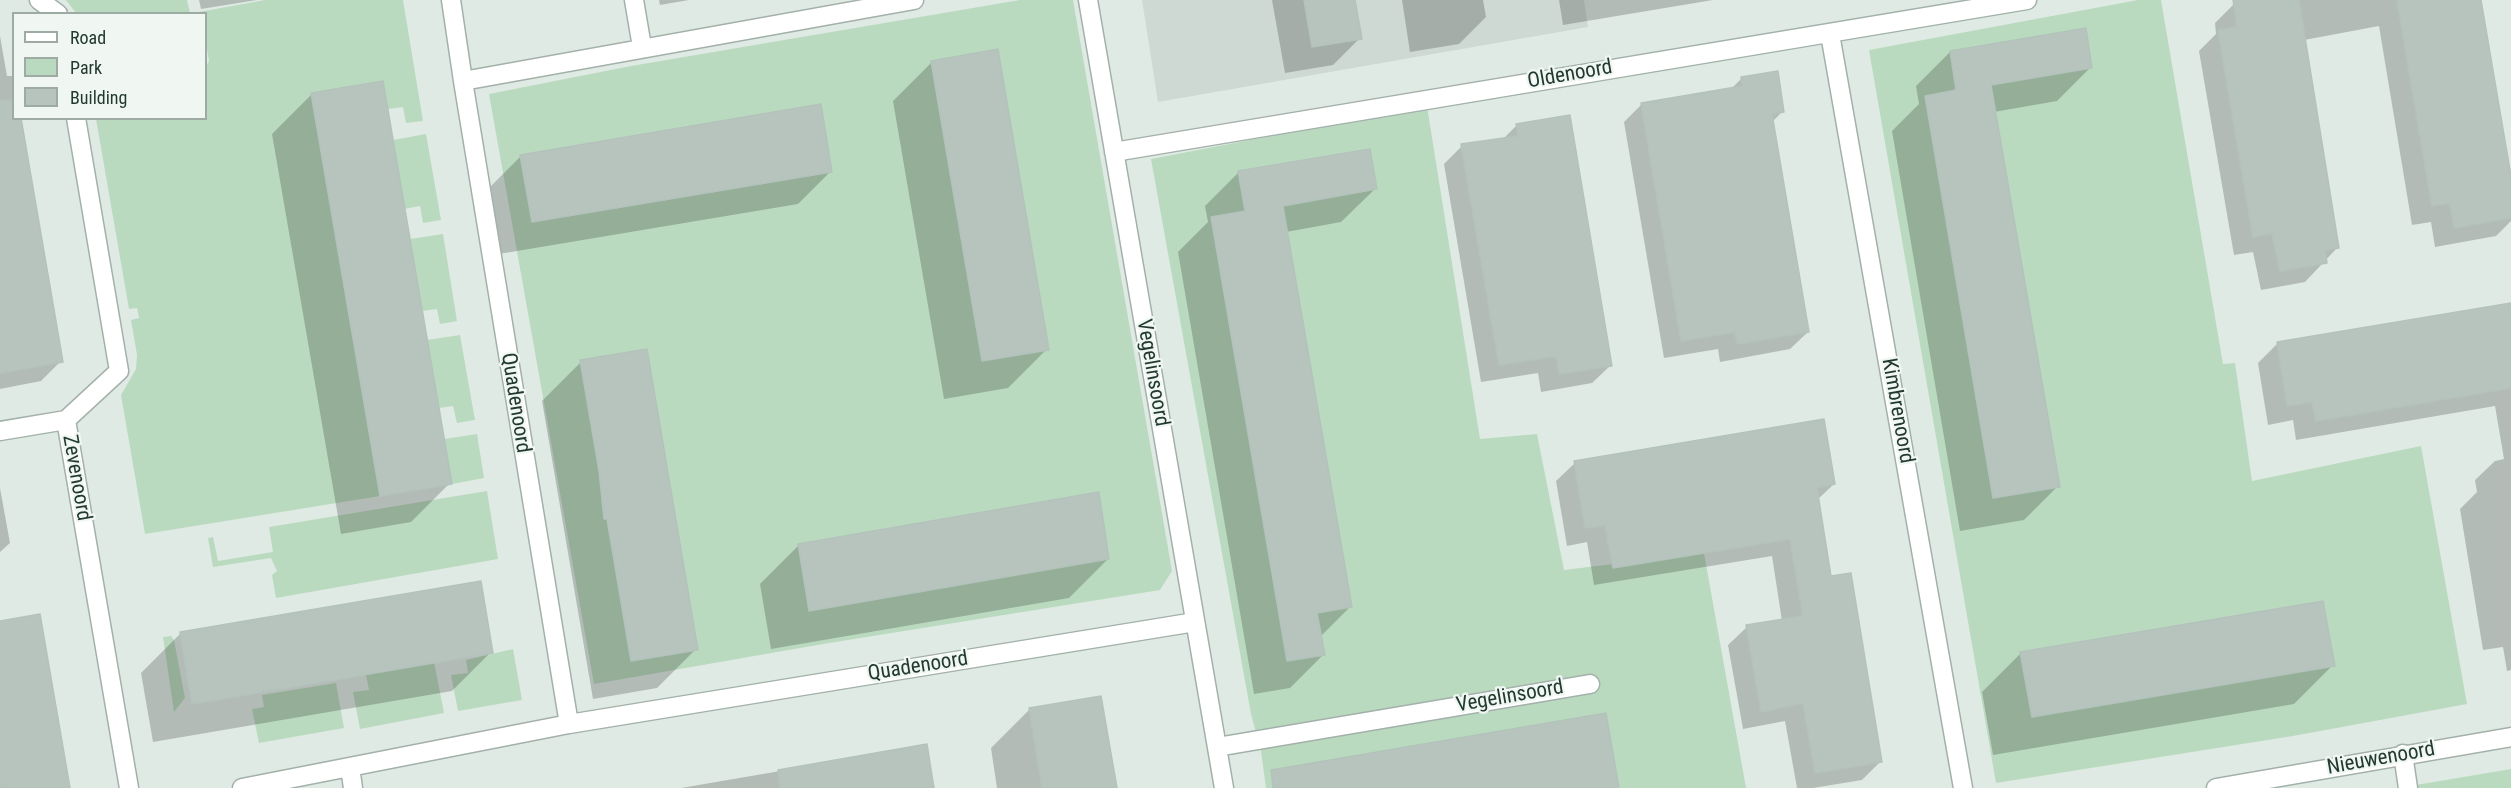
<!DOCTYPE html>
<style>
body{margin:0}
#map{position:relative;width:2511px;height:788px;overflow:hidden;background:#e0eae4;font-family:"Roboto Condensed",sans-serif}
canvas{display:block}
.legend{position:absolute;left:12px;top:12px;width:195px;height:108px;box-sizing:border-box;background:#f0f7f3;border:2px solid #9eaba5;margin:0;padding:8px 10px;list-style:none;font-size:18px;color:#223930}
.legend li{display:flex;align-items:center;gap:12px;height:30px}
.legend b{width:30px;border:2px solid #9eaba5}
</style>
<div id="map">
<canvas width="2511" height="788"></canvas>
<ul class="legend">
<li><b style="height:8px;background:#fff"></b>Road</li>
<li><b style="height:16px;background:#badabf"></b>Park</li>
<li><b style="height:16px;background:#b6c4bd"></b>Building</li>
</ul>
</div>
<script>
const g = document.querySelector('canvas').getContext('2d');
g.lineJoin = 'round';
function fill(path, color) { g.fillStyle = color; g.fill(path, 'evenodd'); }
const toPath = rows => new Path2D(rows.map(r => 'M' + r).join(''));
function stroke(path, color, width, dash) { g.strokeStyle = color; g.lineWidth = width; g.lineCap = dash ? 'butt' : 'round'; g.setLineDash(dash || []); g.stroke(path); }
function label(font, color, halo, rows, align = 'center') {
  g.font = font + ' "Roboto Condensed",sans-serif'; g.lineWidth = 4.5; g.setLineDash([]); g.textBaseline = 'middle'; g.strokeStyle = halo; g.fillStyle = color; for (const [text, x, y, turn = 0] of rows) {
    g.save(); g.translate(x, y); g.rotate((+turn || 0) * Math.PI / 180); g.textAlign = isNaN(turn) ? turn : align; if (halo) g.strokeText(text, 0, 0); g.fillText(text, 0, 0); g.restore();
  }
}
const built = toPath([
 [1142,0,1584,0,1588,27,1158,102]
]);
const green = toPath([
 [66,0,187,0,190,13,76,13],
 [265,0,403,0,423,121,406,123,403,107,388,109,382,81,311,94,380,496,145,534,121,395,136,369,137,355,131,320,139,318,137,308,129,309,96,119,206,118,206,66,209,61,206,43,206,14,199,12],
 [1020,0,1073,0,1172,571,1160,590,823,644,594,684,489,94,631,66],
 [2138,0,2161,0,2223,364,2235,363,2252,481,2421,446,2467,704,2293,736,1996,783,1869,50],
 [1427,106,1480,439,1537,434,1564,570,1704,553,1746,788,1266,788,1261,751,1251,714,1151,159],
 [426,134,441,220,423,223,420,206,404,209,393,140],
 [443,234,457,321,440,324,437,309,422,311,410,239],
 [460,335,475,420,457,423,453,406,439,408,427,340],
 [477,434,484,478,452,484,444,439],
 [487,491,498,559,276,598,272,575,277,571,271,558,213,567,208,538,213,537,218,561,273,552,269,527],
 [171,636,174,640,185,698,174,712,163,637],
 [513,649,522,700,458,711,451,675,468,673,466,660],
 [434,662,444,713,360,729,353,692,369,690,366,675],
 [336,683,344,728,259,743,252,709,264,707,262,695],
 [2511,769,2511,788,2398,788]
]);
const shadow = toPath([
 [199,0,257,0,201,9],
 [659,0,689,0,660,5],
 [1272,0,1354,0,1360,38,1333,65,1285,73],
 [1402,0,1483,0,1486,17,1459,44,1410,52],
 [1559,0,1713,0,1563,25],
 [2257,0,2480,0,2511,187,2511,221,2496,236,2435,247,2431,222,2412,225,2379,26,2304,40,2338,247,2305,282,2261,290,2253,252,2234,255,2199,51,2216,34,2215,23,2234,4],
 [0,36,7,76,13,76,14,118,61,361,41,381,0,389],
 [1950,52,2091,67,2057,101,1994,112,2058,486,2024,520,1960,531,1892,131,1919,104,1916,86],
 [932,62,1047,349,1008,388,944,399,893,101],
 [1741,79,1783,111,1772,122,1808,332,1790,349,1720,362,1718,349,1664,358,1624,122,1642,104,1731,89],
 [311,95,450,483,411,522,341,534,272,134],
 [1517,125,1611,365,1592,383,1541,392,1538,373,1481,382,1444,164,1462,146,1502,140],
 [521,156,831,171,798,204,499,254,488,189],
 [1239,172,1375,189,1341,222,1286,232,1350,607,1320,637,1323,655,1290,688,1254,694,1178,252,1208,222,1205,206],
 [2511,305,2511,670,2507,671,2503,647,2483,650,2460,509,2477,492,2475,480,2495,461,2504,459,2495,406,2296,440,2293,420,2268,425,2258,363,2277,344],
 [581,362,696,649,657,688,593,699,542,401],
 [1575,463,1834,484,1817,500,1830,578,1881,761,1862,780,1813,788,1797,788,1785,721,1743,729,1728,645,1747,627,1782,621,1772,556,1594,585,1587,542,1567,546,1556,481],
 [0,488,10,543,0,552],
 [799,545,1108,559,1069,598,771,649,760,584],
 [180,634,491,652,452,691,153,742,141,673],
 [2021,653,2333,665,2294,704,1993,755,1982,692],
 [1030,709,1115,788,997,788,991,748],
 [926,746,933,788,681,788]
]);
const building = toPath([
 [1304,0,1355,0,1362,39,1312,47,1304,0],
 [2233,0,2299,0,2339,248,2325,250,2327,263,2280,271,2272,233,2253,237,2218,30,2237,27,2233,0],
 [2397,0,2481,0,2511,176,2511,218,2454,228,2450,203,2432,206,2397,0],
 [2086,28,2092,68,1991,85,2060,487,1993,498,1925,96,1956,90,1950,51,2086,28],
 [998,49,1049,350,982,361,931,61,998,49],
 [1778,71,1784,112,1772,114,1809,332,1737,344,1735,332,1681,341,1641,103,1742,86,1741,77,1778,71],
 [383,81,452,484,380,496,311,93,383,81],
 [14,100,14,118,21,118,63,362,0,373,0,101,14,100],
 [821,104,832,172,532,222,520,155,821,104],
 [1570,115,1612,366,1559,374,1556,356,1499,365,1461,144,1518,136,1516,124,1570,115],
 [1370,149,1377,189,1283,206,1352,607,1317,613,1325,655,1287,661,1211,217,1245,211,1238,171,1370,149],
 [2511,303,2511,388,2316,421,2312,402,2287,406,2277,342,2511,303],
 [647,349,698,650,631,661,607,519,604,519,599,471,580,360,647,349],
 [1824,419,1835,484,1817,488,1831,576,1851,573,1882,762,1815,773,1803,703,1761,712,1746,625,1803,616,1790,539,1613,568,1605,525,1585,528,1574,461,1824,419],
 [1099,492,1109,559,809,611,798,544,1099,492],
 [481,581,493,653,192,704,180,632,481,581],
 [2323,601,2335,666,2032,717,2020,652,2323,601],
 [40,614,70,788,0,788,0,621,40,614],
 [1101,696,1117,788,1042,788,1029,708,1101,696],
 [1606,713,1619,788,1273,788,1271,770,1606,713],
 [927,744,934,788,780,788,778,770,927,744]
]);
const pedestrian = toPath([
 [2403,754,2408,788]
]);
const minor = toPath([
 [39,0,58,14],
 [451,0,463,81],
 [634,0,642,47],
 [1088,0,1224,788],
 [1830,34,1963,788],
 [76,118,119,371,66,420,129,788],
 [1114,152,2027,0],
 [0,431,66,420],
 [569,724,463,81,914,0],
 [1217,747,1590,684],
 [350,767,353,788],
 [242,788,569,724,1195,622],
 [2216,788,2511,737]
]);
const streetNames = [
 ["Oldenoord",1570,75,-10],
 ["Vegelinsoord",1152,373,80],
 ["Quadenoord",515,403,81],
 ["Kimbrenoord",1897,411,80],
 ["Zevenoord",76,478,80],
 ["Quadenoord",918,667,-9],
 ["Vegelinsoord",1510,697,-10],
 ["Nieuwenoord",2381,759,-10]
];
fill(built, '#ced9d3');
fill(green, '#badabf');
fill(shadow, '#0003');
fill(building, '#b6c4bd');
stroke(building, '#b3c3bb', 1.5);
stroke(pedestrian, '#a3b1aa', 21);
stroke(minor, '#a3b1aa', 21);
stroke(pedestrian, '#fff', 18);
stroke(minor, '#fff', 18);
label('21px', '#223930', '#f0f7f3', streetNames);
</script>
